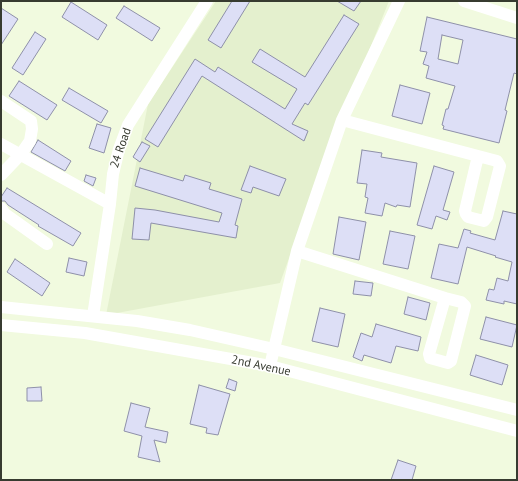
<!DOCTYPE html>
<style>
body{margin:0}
#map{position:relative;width:518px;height:481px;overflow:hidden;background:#f1fadf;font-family:"PT Sans",sans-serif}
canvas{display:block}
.frame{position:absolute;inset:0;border:2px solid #373b30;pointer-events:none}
</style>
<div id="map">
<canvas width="518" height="481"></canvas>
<div class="frame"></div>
</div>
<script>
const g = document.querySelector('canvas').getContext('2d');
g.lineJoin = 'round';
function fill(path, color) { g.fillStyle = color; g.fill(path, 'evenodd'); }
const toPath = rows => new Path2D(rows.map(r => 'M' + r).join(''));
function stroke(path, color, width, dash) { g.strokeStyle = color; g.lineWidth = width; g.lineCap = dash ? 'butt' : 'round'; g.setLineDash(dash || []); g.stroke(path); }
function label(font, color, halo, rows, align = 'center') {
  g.font = font + ' "PT Sans",sans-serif'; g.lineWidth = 3; g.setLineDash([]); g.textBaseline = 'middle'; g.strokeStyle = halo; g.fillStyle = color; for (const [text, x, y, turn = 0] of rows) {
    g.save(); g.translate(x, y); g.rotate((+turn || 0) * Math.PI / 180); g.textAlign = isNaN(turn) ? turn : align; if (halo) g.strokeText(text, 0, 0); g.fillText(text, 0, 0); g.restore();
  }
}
const built = toPath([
 [216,1,389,1,318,178,280,283,106,315,148,104]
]);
const building = toPath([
 [232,1,250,1,221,48,208,40,232,1],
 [337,1,361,1,354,11,337,1],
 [71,2,107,25,98,40,62,17,71,2],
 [124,6,160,28,152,41,116,18,124,6],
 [1,8,18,19,1,45,1,8],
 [344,15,359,24,308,105,305,103,292,124,308,131,304,141,202,76,158,147,145,139,195,59,215,72,218,67,285,109,297,89,252,62,260,49,305,77,344,15],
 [427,17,517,39,517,74,514,73,505,110,507,111,499,143,443,129,444,126,442,125,446,109,448,109,455,86,426,78,429,66,423,64,427,52,420,51,427,17],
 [442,35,463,40,458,64,438,59,442,35],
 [35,32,46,39,23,75,12,68,35,32],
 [19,81,57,105,47,120,9,96,19,81],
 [400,85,430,93,422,124,392,116,400,85],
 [69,88,108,111,101,123,62,100,69,88],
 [97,124,111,128,104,153,89,148,97,124],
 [38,140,71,161,65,171,31,152,38,140],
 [142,142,150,146,140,162,133,157,142,142],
 [362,150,382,153,381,157,417,163,410,207,397,205,396,207,385,203,382,216,365,213,368,198,365,197,367,184,357,183,362,150],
 [250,166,286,179,279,196,253,187,251,193,241,190,250,166],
 [434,166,454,172,443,210,450,212,447,220,436,216,432,229,417,225,434,166],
 [140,168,183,181,185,175,211,183,209,189,242,199,235,225,238,226,236,238,151,223,149,240,132,239,135,208,155,210,219,222,222,213,135,186,140,168],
 [86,175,96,178,93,186,84,181,86,175],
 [7,188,81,233,73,246,38,226,39,225,8,205,5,201,1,201,1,197,7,188],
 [503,211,517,214,517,304,504,301,504,304,486,300,489,289,494,290,497,278,508,281,512,262,495,257,496,256,467,247,458,284,431,278,439,244,458,248,464,229,471,231,470,233,495,240,503,211],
 [339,217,366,222,359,260,333,254,339,217],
 [390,231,415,236,408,269,383,264,390,231],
 [69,258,87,262,84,276,66,272,69,258],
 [15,259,50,283,42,296,7,272,15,259],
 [355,281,373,283,371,296,353,294,355,281],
 [408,297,430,303,426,320,404,314,408,297],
 [320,308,345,314,338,347,312,341,320,308],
 [486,317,517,325,512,347,480,339,486,317],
 [376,324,421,337,418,351,396,346,391,363,364,355,362,361,353,357,361,333,372,337,376,324],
 [476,355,508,365,502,385,470,375,476,355],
 [229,379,237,382,235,391,226,388,229,379],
 [199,385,230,394,218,435,206,433,207,428,190,424,199,385],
 [41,387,42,401,27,401,27,388,41,387],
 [131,403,150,408,145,427,168,432,166,443,154,440,160,462,138,457,142,436,124,431,131,403],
 [398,460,416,466,412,480,391,480,398,460]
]);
const minor = toPath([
 [464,1,517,18],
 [1,101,31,121,32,129,30,141,21,154,1,175],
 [342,120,478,156],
 [1,144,110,204],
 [478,156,497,161,500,166,487,217,484,221,468,217,466,214,465,211,478,156],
 [1,208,5,214,47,244],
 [297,251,445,298],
 [445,298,461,302,465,306,451,361,448,363,430,358,429,354,445,298],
 [1,307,137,321,190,330,274,349,517,410],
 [93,316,110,204,113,174,119,149,128,125,142,103,207,1],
 [1,325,85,333,270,366,517,431],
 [270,366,297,251,342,120,399,1]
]);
const streetNames = [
 ["24 Road",121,148,-71],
 ["2nd Avenue",261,366,12]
];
fill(built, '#e4f0ce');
fill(building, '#dddff6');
stroke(building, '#8e90a9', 1);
stroke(minor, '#fff', 12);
label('12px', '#373b30', '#fff', streetNames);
</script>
